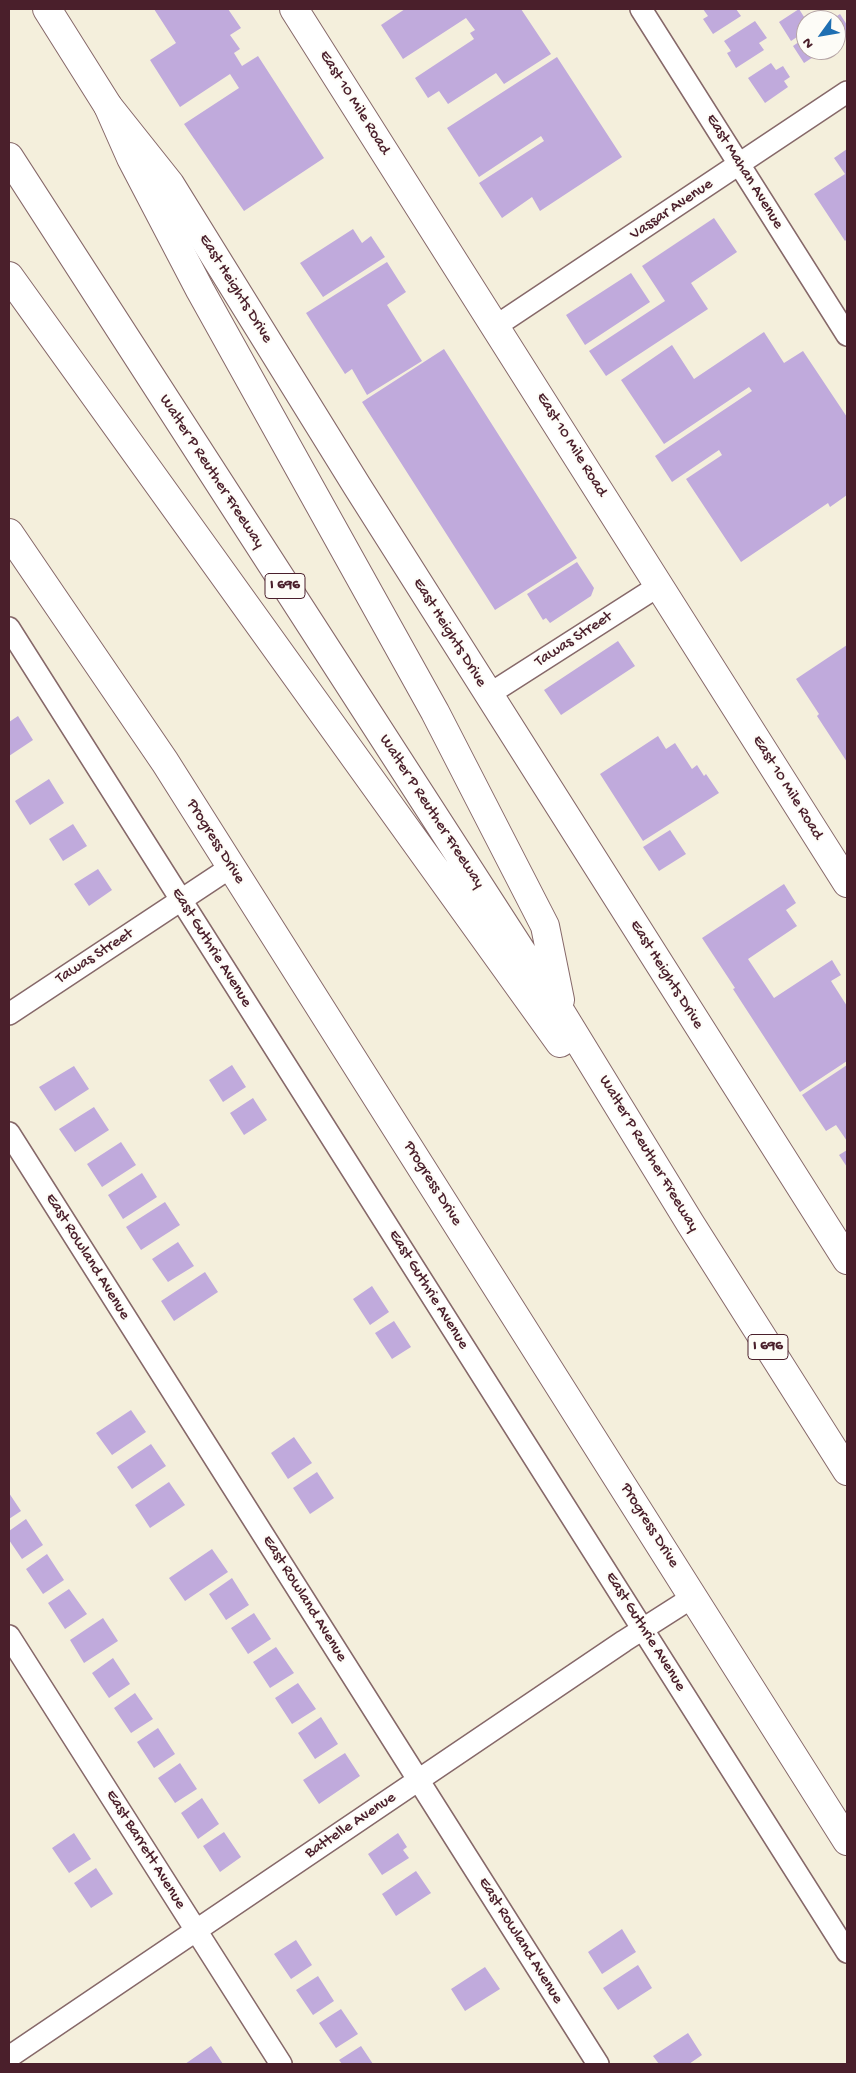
<!DOCTYPE html>
<style>
body{margin:0}
#map{position:relative;width:856px;height:2073px;overflow:hidden;background:#f4efdc;font-family:"Gochi Hand",sans-serif}
canvas{display:block}
.frame{position:absolute;inset:0;border:10px solid #4a1f2b;pointer-events:none}
.north{position:absolute;left:796px;top:10px;width:50px;height:50px;box-sizing:border-box;background:#fdfcf7;border:1px solid #b5a4a5;border-radius:50%;rotate:238deg;font-size:14px;font-weight:700;line-height:20px;text-align:center;color:#4a1f2b}
.north::after{content:'';display:block;margin:auto;width:18px;height:22px;background:#1f6fb2;clip-path:polygon(50% 0,100% 100%,50% 72%,0 100%)}
</style>
<div id="map">
<canvas width="856" height="2073"></canvas>
<div class="frame"></div>
<div class="north">N</div>
</div>
<script>
const g = document.querySelector('canvas').getContext('2d');
g.lineJoin = 'round';
function fill(path, color) { g.fillStyle = color; g.fill(path, 'evenodd'); }
const toPath = rows => new Path2D(rows.map(r => 'M' + r).join(''));
function stroke(path, color, width, dash) { g.strokeStyle = color; g.lineWidth = width; g.lineCap = dash ? 'butt' : 'round'; g.setLineDash(dash || []); g.stroke(path); }
function label(font, color, halo, rows, align = 'center') {
  g.font = font + ' "Gochi Hand",sans-serif'; g.lineWidth = 4; g.setLineDash([]); g.textBaseline = 'middle'; g.strokeStyle = halo; g.fillStyle = color; for (const [text, x, y, turn = 0] of rows) {
    g.save(); g.translate(x, y); g.rotate((+turn || 0) * Math.PI / 180); g.textAlign = isNaN(turn) ? turn : align; if (halo) g.strokeText(text, 0, 0); g.fillText(text, 0, 0); g.restore();
  }
}
const building = toPath([
 [154,9,228,9,241,28,230,35,240,49,234,53,242,66,258,56,324,158,244,211,184,124,239,88,230,74,180,107,150,60,176,43],
 [405,9,521,9,551,54,504,84,496,73,448,104,439,91,428,98,415,78,474,39,470,33,475,30,466,18,403,59,381,25],
 [703,9,736,9,741,16,713,34,703,19,708,16],
 [799,9,806,20,806,31,791,41,779,22],
 [840,14,847,25,847,36,840,41,836,35,836,20,831,20],
 [755,21,767,38,759,43,764,50,736,68,727,53,731,51,724,41],
 [806,37,806,50,824,50,804,63,793,46],
 [557,57,622,157,540,211,532,197,502,218,479,183,544,141,541,136,479,177,447,128],
 [771,63,776,70,783,66,790,77,784,81,788,87,765,103,748,78],
 [847,149,847,239,845,241,814,194,845,174,834,158],
 [714,218,737,252,691,283,708,309,606,376,589,351,665,301,642,266],
 [353,229,362,243,371,236,385,257,323,297,300,263],
 [387,262,406,292,387,305,422,361,367,395,352,369,345,374,306,313],
 [631,273,650,302,585,345,566,315],
 [764,332,784,363,803,351,847,417,847,495,830,507,828,503,741,562,686,479,722,455,719,450,672,482,655,456,752,391,749,387,664,444,621,380,672,345,694,379],
 [444,349,577,558,495,610,362,402],
 [577,562,594,588,591,596,550,623,546,618,543,620,527,594],
 [618,641,635,666,561,715,544,690],
 [847,645,847,762,817,716,819,714,796,679],
 [18,716,33,740,9,756,9,722],
 [658,736,666,749,675,743,692,769,697,765,704,776,706,774,719,793,643,841,600,774],
 [49,779,64,803,30,825,15,801],
 [73,824,87,846,63,861,49,839],
 [670,830,686,854,659,871,643,847],
 [98,869,112,890,89,906,74,884],
 [784,884,796,903,786,910,797,926,748,959,774,998,832,960,841,975,831,981,847,1006,847,1061,800,1092,733,989,735,988,702,938],
 [232,1065,246,1087,223,1102,209,1080],
 [847,1065,847,1141,836,1125,826,1131,802,1095],
 [74,1066,89,1089,55,1111,39,1087],
 [253,1098,267,1120,244,1135,230,1113],
 [94,1107,109,1130,75,1152,59,1129],
 [121,1142,136,1165,102,1187,87,1164],
 [847,1150,847,1167,839,1155],
 [142,1173,157,1197,123,1219,108,1195],
 [165,1202,180,1225,141,1250,126,1227],
 [178,1242,194,1266,168,1282,152,1259],
 [205,1272,218,1292,174,1321,161,1301],
 [372,1286,389,1312,370,1325,353,1299],
 [394,1321,411,1347,392,1359,375,1333],
 [131,1410,146,1432,112,1455,96,1433],
 [294,1437,312,1463,288,1479,271,1453],
 [151,1444,166,1466,132,1489,117,1467],
 [317,1472,334,1498,310,1514,293,1488],
 [169,1482,185,1505,150,1528,135,1505],
 [9,1493,21,1511,9,1519],
 [26,1519,43,1545,22,1559,9,1540,9,1531],
 [212,1549,228,1572,185,1601,169,1578],
 [47,1554,64,1580,43,1594,26,1569],
 [232,1578,249,1605,226,1620,209,1594],
 [69,1589,87,1614,65,1629,48,1603],
 [254,1613,271,1639,248,1654,231,1628],
 [103,1618,118,1641,84,1663,70,1640],
 [276,1647,294,1673,270,1688,253,1662],
 [113,1658,130,1684,109,1698,92,1673],
 [298,1683,316,1709,292,1724,275,1698],
 [135,1693,153,1719,131,1733,114,1708],
 [321,1717,338,1744,315,1759,298,1733],
 [158,1728,175,1754,154,1768,137,1742],
 [345,1753,360,1776,319,1804,303,1780],
 [180,1763,197,1789,175,1803,158,1778],
 [202,1798,219,1824,198,1839,181,1813],
 [224,1832,241,1857,220,1872,203,1846],
 [74,1833,91,1859,69,1873,52,1848],
 [398,1833,407,1847,403,1850,409,1858,382,1875,368,1854],
 [96,1868,113,1894,91,1908,74,1883],
 [416,1871,431,1893,396,1916,382,1894],
 [622,1929,636,1952,602,1974,588,1952],
 [296,1940,312,1965,291,1979,274,1954],
 [638,1965,652,1988,618,2010,603,1988],
 [485,1967,500,1989,465,2011,451,1989],
 [318,1976,334,2001,313,2015,296,1990],
 [341,2009,358,2034,336,2048,319,2023],
 [688,2033,702,2055,689,2064,659,2064,653,2056],
 [211,2046,223,2064,185,2064],
 [361,2046,373,2064,342,2064,339,2060]
]);
const street = toPath([
 [641,9,847,335],
 [496,326,847,92],
 [9,628,847,1952],
 [488,695,660,585],
 [9,1014,231,867],
 [9,1133,598,2064],
 [9,1636,281,2064],
 [9,2057,624,1641,693,1597]
]);
const secondary = toPath([
 [47,9,108,106,170,184,357,486,847,1260],
 [294,9,847,883],
 [9,533,165,762,847,1841]
]);
const highway = toPath([
 [108,106,131,158,200,290,435,712,545,926,560,1000],
 [9,157,562,1014,690,1223,847,1471],
 [9,276,560,1043]
]);
const shields = [
 [285,586,40],
 [768,1347,40]
];
const shieldNames = [
 ["I 696",285,586],
 ["I 696",768,1347]
];
const streetNames = [
 ["East 10 Mile Road",354,103,58],
 ["East Mahan Avenue",744,172,58],
 ["Vassar Avenue",672,210,-34],
 ["East Heights Drive",235,289,58],
 ["East 10 Mile Road",571,445,58],
 ["Walter P Reuther Freeway",211,472,57],
 ["East Heights Drive",449,633,58],
 ["Tawas Street",574,640,-33],
 ["East 10 Mile Road",787,788,58],
 ["Walter P Reuther Freeway",431,812,57],
 ["Progress Drive",215,842,58],
 ["East Guthrie Avenue",211,948,58],
 ["Tawas Street",95,957,-33],
 ["East Heights Drive",666,975,58],
 ["Walter P Reuther Freeway",648,1154,59],
 ["Progress Drive",432,1184,58],
 ["East Rowland Avenue",87,1257,58],
 ["East Guthrie Avenue",428,1290,58],
 ["Progress Drive",649,1526,58],
 ["East Rowland Avenue",304,1599,58],
 ["East Guthrie Avenue",645,1632,58],
 ["Battelle Avenue",351,1826,-34],
 ["East Barrett Avenue",145,1850,58],
 ["East Rowland Avenue",520,1941,58]
];
fill(building, '#c0aadc');
stroke(street, '#866869', 24);
stroke(secondary, '#866869', 30);
stroke(highway, '#866869', 30);
stroke(street, '#fff', 21);
stroke(secondary, '#fff', 28);
stroke(highway, '#fff', 28);
for (const [x, y, w] of shields) { const box = new Path2D(); box.roundRect(x - w / 2, y - 12.5, w, 25, 4); g.fillStyle = '#fdfcf7'; g.fill(box); stroke(box, '#4a1f2b', 1); }
label('bold 15px', '#4a1f2b', null, shieldNames);
label('16px', '#4a1f2b', '#fdfcf7', streetNames);
</script>
